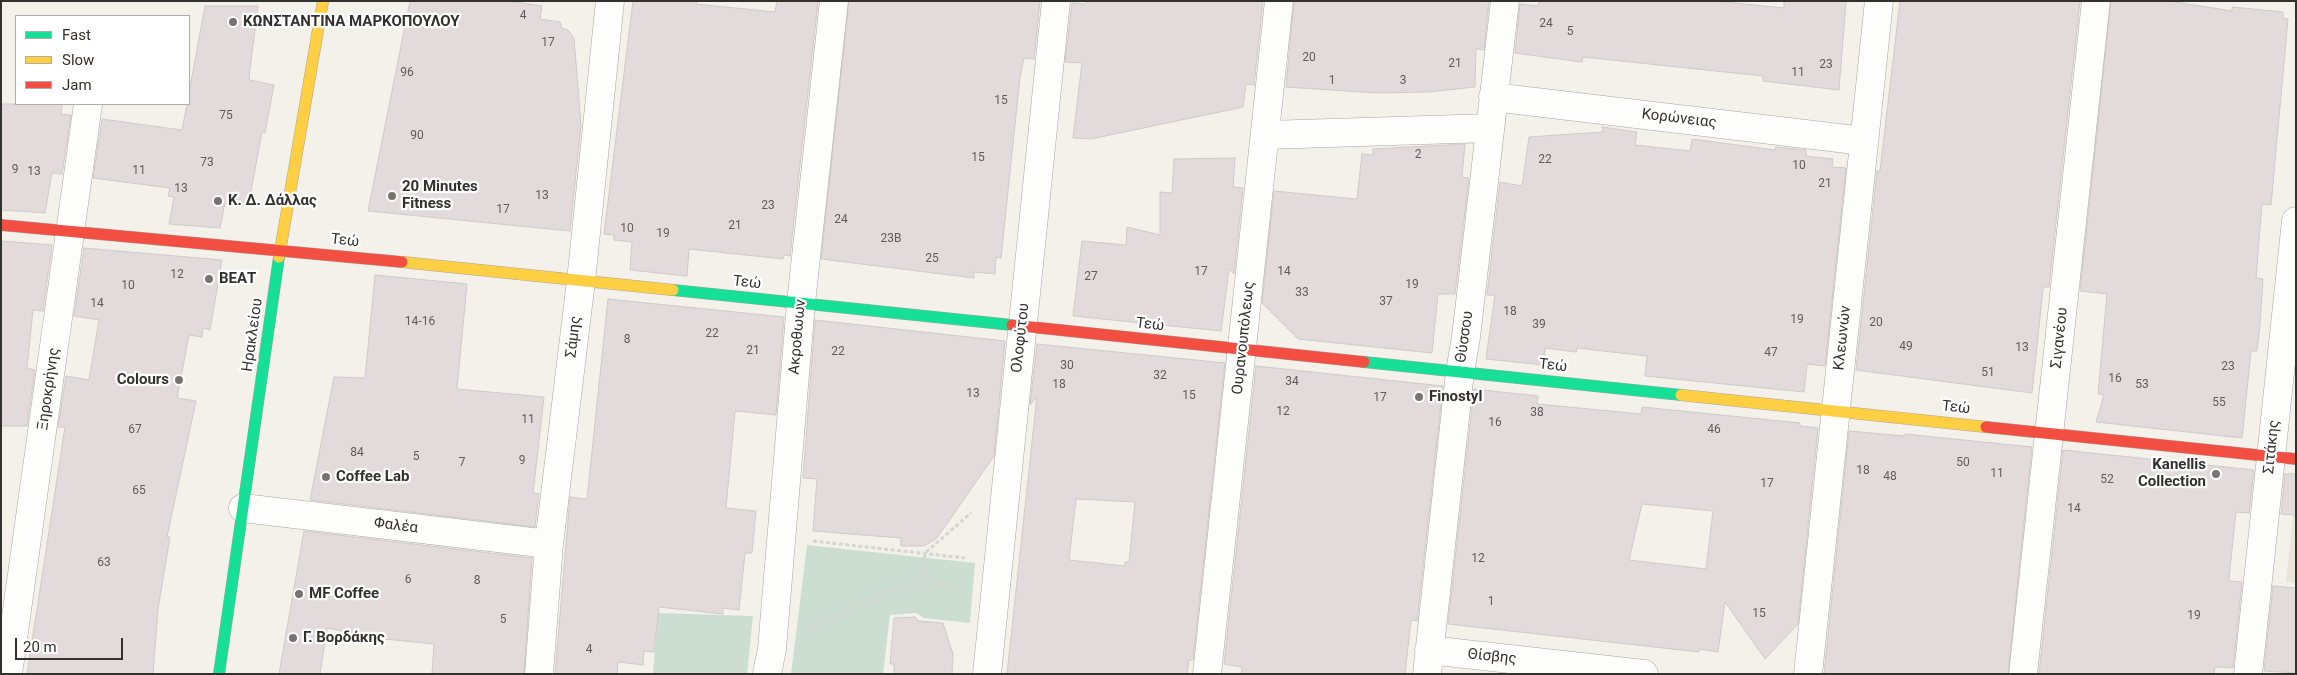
<!DOCTYPE html>
<meta charset="utf-8">
<style>
body{margin:0}
#map{position:relative;width:2297px;height:675px;overflow:hidden;background:#f4f1eb;font-family:Roboto,sans-serif}
canvas{display:block}
.frame{position:absolute;inset:0;border:2px solid #33312d;pointer-events:none}
.legend{position:absolute;left:15px;top:15px;width:175px;height:90px;box-sizing:border-box;background:#fff;border:1px solid #adadab;margin:0;padding:6px 9px;list-style:none;font-size:15px;color:#33312d}
.legend li{display:flex;align-items:center;gap:10px;height:25px}
.legend b{width:25px;border:1px solid #adadab}
.scale{position:absolute;left:15px;top:638px;width:108px;height:22px;box-sizing:border-box;border:2px solid #33312d;border-top:0;padding-left:6px;font-size:15px;line-height:18px;white-space:nowrap;color:#33312d;-webkit-text-stroke:4px #fff;paint-order:stroke}
</style>
<div id="map">
<canvas width="2297" height="675"></canvas>
<div class="frame"></div>
<ul class="legend">
<li><b style="height:6px;background:#16e098"></b>Fast</li>
<li><b style="height:6px;background:#ffcf43"></b>Slow</li>
<li><b style="height:6px;background:#f24e42"></b>Jam</li>
</ul>
<div class="scale">20 m</div>
</div>
<script>
const g = document.querySelector('canvas').getContext('2d');
g.lineJoin = 'round';
function fill(path, color) { g.fillStyle = color; g.fill(path, 'evenodd'); }
const toPath = rows => new Path2D(rows.map(r => 'M' + r).join(''));
function stroke(path, color, width, dash) { g.strokeStyle = color; g.lineWidth = width; g.lineCap = dash ? 'butt' : 'round'; g.setLineDash(dash || []); g.stroke(path); }
function label(font, color, halo, rows, align = 'center') {
  g.font = font + ' Roboto,sans-serif'; g.lineWidth = 4.5; g.setLineDash([]); g.textBaseline = 'middle'; g.strokeStyle = halo; g.fillStyle = color; for (const [text, x, y, turn = 0] of rows) {
    g.save(); g.translate(x, y); g.rotate((+turn || 0) * Math.PI / 180); g.textAlign = isNaN(turn) ? turn : align; if (halo) g.strokeText(text, 0, 0); g.fillText(text, 0, 0); g.restore();
  }
}
const built = toPath([
 [2290,472,2296,473,2296,583,2286,582,2293,515,2286,515]
]);
const green = toPath([
 [807,545,975,563,970,623,924,618,916,613,890,615,883,674,791,674],
 [658,613,753,616,747,674,653,674]
]);
const building = toPath([
 [410,1,508,1,542,6,540,19,560,22,562,28,568,30,574,38,581,125,570,231,368,211,410,1],
 [633,1,697,1,696,4,775,12,777,1,818,1,790,256,784,255,783,259,689,249,687,276,630,270,632,242,614,240,614,235,604,234,633,1],
 [849,1,1040,1,1034,59,1024,58,1020,77,1001,258,996,257,995,274,974,272,974,278,821,259,849,1],
 [1087,1,1263,1,1254,85,1246,84,1243,107,1091,139,1073,138,1082,63,1065,62,1072,3,1086,4,1087,1],
 [1294,1,1489,1,1484,50,1476,49,1475,87,1428,92,1377,93,1286,87,1294,1],
 [1539,1,1715,1,1784,8,1784,1,1846,1,1839,90,1763,81,1763,76,1583,57,1582,62,1515,53,1520,4,1538,6,1539,1],
 [1900,1,2080,1,2049,287,2044,287,2043,289,2032,393,1856,370,1877,171,1880,171,1900,1],
 [2111,1,2169,1,2232,11,2232,7,2283,12,2283,18,2288,19,2271,205,2262,204,2256,278,2263,279,2260,325,2257,351,2251,351,2242,438,2096,422,2104,395,2098,394,2107,294,2080,291,2111,1],
 [205,6,258,6,249,77,250,80,274,85,265,133,262,132,248,207,225,203,220,228,169,224,174,197,168,196,170,188,93,178,102,119,182,130,187,104,189,104,189,93,205,6],
 [1,104,62,104,61,114,71,115,62,174,52,173,45,213,1,210,1,104],
 [1602,127,1637,132,1635,145,1690,151,1692,139,1775,150,1776,147,1806,150,1806,156,1833,159,1832,167,1846,168,1825,366,1807,364,1804,392,1645,376,1647,356,1577,348,1576,352,1545,348,1543,365,1486,359,1495,295,1487,295,1500,182,1522,186,1529,137,1603,132,1602,127],
 [1465,144,1462,177,1469,178,1455,294,1438,294,1432,353,1298,339,1262,303,1274,191,1357,199,1362,154,1373,155,1373,149,1465,144],
 [1235,158,1233,187,1243,188,1234,274,1229,269,1221,331,1073,316,1082,241,1126,245,1127,227,1160,235,1160,192,1172,193,1174,159,1235,158],
 [1,241,52,245,43,311,33,310,27,368,35,370,27,426,1,426,1,241],
 [84,248,222,260,210,330,203,328,202,337,189,335,177,398,196,401,167,537,170,537,158,609,153,674,27,674,65,427,58,427,66,376,89,380,99,320,74,316,84,248],
 [375,275,467,284,457,389,544,397,533,493,539,494,535,527,310,500,334,377,365,378,375,275],
 [608,299,784,317,776,415,735,411,726,508,756,511,752,553,745,553,739,610,723,608,723,614,659,607,654,652,644,651,643,665,618,662,617,674,555,674,570,497,587,499,608,299],
 [815,320,1005,341,994,456,937,538,924,546,901,546,901,538,813,531,817,479,803,478,815,320],
 [1037,344,1225,363,1193,660,1189,660,1187,674,1007,674,1037,396,1030,405,1037,344],
 [1076,499,1135,502,1129,562,1125,562,1125,566,1069,560,1076,499],
 [1256,366,1443,386,1417,621,1411,620,1405,674,1241,674,1242,667,1224,664,1256,366],
 [1474,389,1538,396,1537,404,1641,414,1642,407,1800,423,1800,426,1818,428,1798,624,1765,659,1725,602,1718,652,1699,649,1699,652,1448,624,1474,389],
 [1642,504,1713,511,1706,569,1629,560,1642,504],
 [1849,431,1905,436,1905,434,2032,447,2008,674,1824,674,1849,431],
 [2063,450,2254,470,2249,513,2236,512,2229,578,2230,581,2242,582,2233,668,2215,667,2214,674,2039,674,2063,450],
 [2285,474,2296,474,2296,515,2281,514,2285,474],
 [304,531,532,558,524,674,432,674,434,644,384,639,327,628,320,674,279,674,304,531],
 [2273,586,2296,588,2296,673,2264,671,2273,586],
 [915,617,918,621,943,623,953,654,952,674,894,674,894,664,890,664,894,618,915,617]
]);
const path = toPath([
 [813,541,965,558],
 [923,584,925,553,971,513],
 [806,632,888,591,923,584,964,587]
]);
const street = toPath([
 [1493,97,1864,141],
 [1266,135,1490,128],
 [243,508,549,544],
 [1429,650,1644,674],
 [8,674,88,104],
 [539,674,549,544,581,281,610,1],
 [767,674,772,649,801,303,834,1],
 [987,674,1056,1],
 [1207,674,1279,1],
 [1427,674,1460,372,1466,337,1505,1],
 [1808,674,1879,1],
 [2023,674,2096,1],
 [2248,674,2296,221]
]);
const fast = toPath([
 [673,290,1012,325],
 [1364,362,1681,395],
 [219,674,279,257]
]);
const slow = toPath([
 [279,257,323,1],
 [402,262,673,290],
 [1681,395,1986,427]
]);
const jam = toPath([
 [1,225,402,262],
 [1012,325,1364,362],
 [1986,427,2296,459]
]);
const markers = [
 [233,22,5,"#777470"],
 [392,196,5,"#777470"],
 [218,201,5,"#777470"],
 [209,279,5,"#777470"],
 [179,380,5,"#777470"],
 [1419,397,5,"#777470"],
 [2216,474,5,"#777470"],
 [326,477,5,"#777470"],
 [299,594,5,"#777470"],
 [293,638,5,"#777470"]
];
const numberNames = [
 ["4",523,16],
 ["24",1546,24],
 ["5",1570,32],
 ["17",548,43],
 ["20",1309,58],
 ["21",1455,64],
 ["23",1826,65],
 ["96",407,73],
 ["11",1798,73],
 ["1",1332,81],
 ["3",1403,81],
 ["15",1001,101],
 ["75",226,116],
 ["90",417,136],
 ["2",1418,155],
 ["15",978,158],
 ["22",1545,160],
 ["73",207,163],
 ["10",1799,166],
 ["9",15,170],
 ["11",139,171],
 ["13",34,172],
 ["21",1825,184],
 ["13",181,189],
 ["13",542,196],
 ["23",768,206],
 ["17",503,210],
 ["24",841,220],
 ["21",735,226],
 ["10",627,229],
 ["19",663,234],
 ["23Β",891,239],
 ["25",932,259],
 ["17",1201,272],
 ["14",1284,272],
 ["12",177,275],
 ["27",1091,277],
 ["19",1412,285],
 ["10",128,286],
 ["33",1302,293],
 ["37",1386,302],
 ["14",97,304],
 ["18",1510,312],
 ["19",1797,320],
 ["14-16",420,322],
 ["20",1876,323],
 ["39",1539,325],
 ["22",712,334],
 ["8",627,340],
 ["49",1906,347],
 ["13",2022,348],
 ["21",753,351],
 ["22",838,352],
 ["47",1771,353],
 ["30",1067,366],
 ["23",2228,367],
 ["51",1988,373],
 ["32",1160,376],
 ["16",2115,379],
 ["34",1292,382],
 ["18",1059,385],
 ["53",2142,385],
 ["13",973,394],
 ["15",1189,396],
 ["17",1380,398],
 ["55",2219,403],
 ["12",1283,412],
 ["38",1537,413],
 ["11",528,420],
 ["16",1495,423],
 ["67",135,430],
 ["46",1714,430],
 ["84",357,453],
 ["5",416,457],
 ["9",522,461],
 ["7",462,463],
 ["50",1963,463],
 ["18",1863,471],
 ["11",1997,474],
 ["48",1890,477],
 ["52",2107,480],
 ["17",1767,484],
 ["65",139,491],
 ["14",2074,509],
 ["12",1478,559],
 ["63",104,563],
 ["6",408,580],
 ["8",477,581],
 ["1",1491,602],
 ["15",1759,614],
 ["19",2194,616],
 ["5",503,620],
 ["4",589,650]
];
const poiNames = [
 ["ΚΩΝΣΤΑΝΤΙΝΑ ΜΑΡΚΟΠΟΥΛΟΥ",243,22],
 ["20 Μinutes",402,187],
 ["Fitness",402,204],
 ["Κ. Δ. Δάλλας",228,201],
 ["ΒΕΑΤ",219,279],
 ["Colours",169,380,"right"],
 ["Finostyl",1429,397],
 ["Kanellis",2206,465,"right"],
 ["Collection",2206,482,"right"],
 ["Coffee Lab",336,477],
 ["MF Coffee",309,594],
 ["Γ. Βορδάκης",303,638]
];
const streetNames = [
 ["Κορώνειας",1679,119,7],
 ["Τεώ",345,241,6],
 ["Τεώ",747,283,6],
 ["Τεώ",1150,325,6],
 ["Ηρακλείου",253,335,-82],
 ["Σάμης",574,337,-83],
 ["Ακροθωων",798,337,-85],
 ["Θύσσου",1465,337,-82],
 ["Ολοφύτου",1021,338,-84],
 ["Ουρανουπόλεως",1244,338,-84],
 ["Κλεωνών",1843,338,-84],
 ["Σιγανέου",2060,338,-84],
 ["Τεώ",1553,366,6],
 ["Ξηροκρήνης",49,389,-82],
 ["Τεώ",1956,408,6],
 ["Σιτάκης",2272,447,-84],
 ["Φαλέα",396,526,7],
 ["Θίσβης",1492,657,6]
];
fill(built, '#ebe5d9');
fill(green, '#ccded1');
fill(building, '#e3dadc');
stroke(building, '#cdcac8', 1);
stroke(street, '#a8a5a1', 29);
stroke(fast, '#a8a5a1', 12);
stroke(slow, '#a8a5a1', 12);
stroke(jam, '#a8a5a1', 12);
stroke(path, '#d6d5d3', 3, [4, 2.5]);
stroke(street, '#fdfdfc', 28);
stroke(fast, '#16e098', 11);
stroke(slow, '#ffcf43', 11);
stroke(jam, '#f24e42', 11);
for (const [x, y, r, color] of markers) { const dot = new Path2D(); dot.arc(x, y, r, 0, 2 * Math.PI); g.fillStyle = color; g.fill(dot); stroke(dot, '#fff', 2); }
label('12px', '#5f5b59', null, numberNames);
label('bold 15px', '#33312d', '#fff', poiNames, 'left');
label('15px', '#33312d', '#fff', streetNames);
</script>
